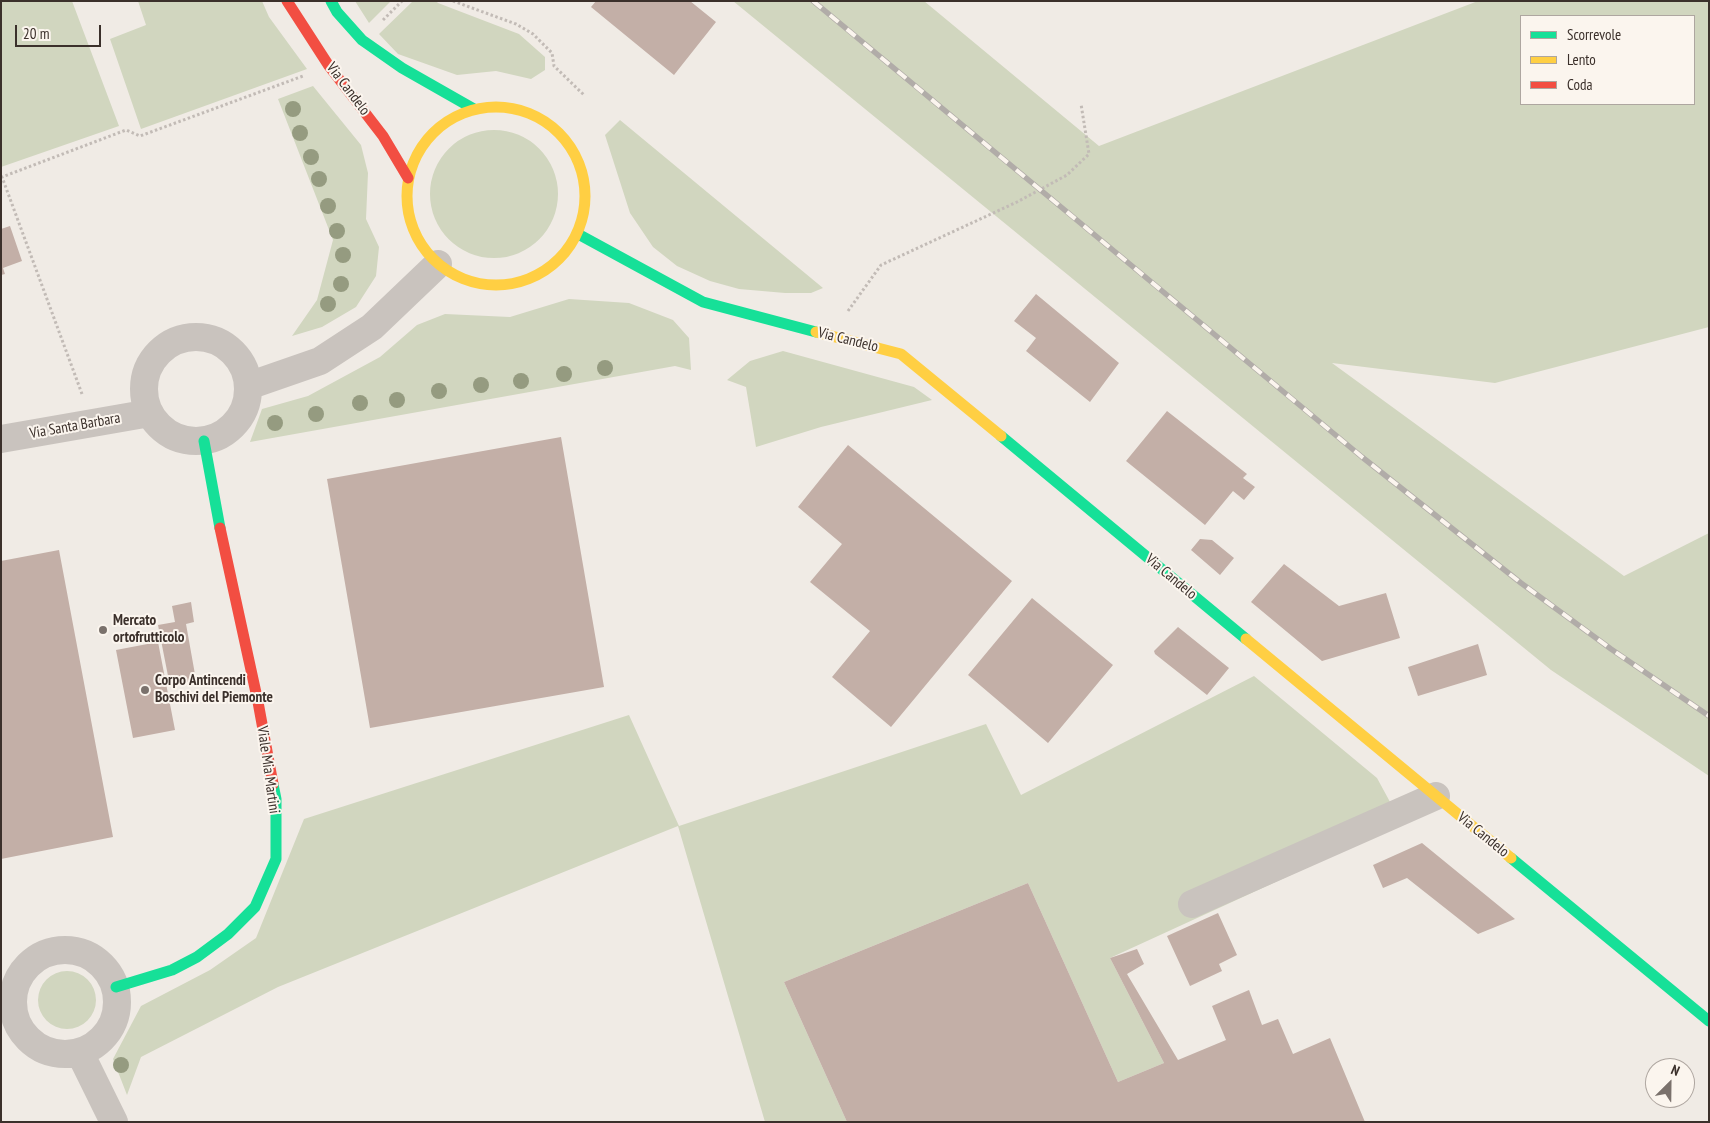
<!DOCTYPE html>
<style>
body{margin:0}
#map{position:relative;width:1710px;height:1123px;overflow:hidden;background:#f0ebe5;font-family:"PT Sans Narrow",sans-serif}
canvas{display:block}
.frame{position:absolute;inset:0;border:2px solid #3b302b;pointer-events:none}
.legend{position:absolute;left:1520px;top:15px;width:175px;height:90px;box-sizing:border-box;background:#fbf5ee;border:1px solid #aea6a0;margin:0;padding:6px 9px;list-style:none;font-size:15px;color:#3b302b}
.legend li{display:flex;align-items:center;gap:10px;height:25px}
.legend b{width:25px;border:1px solid #aea6a0}
.north{position:absolute;left:1645px;top:1058px;width:50px;height:50px;box-sizing:border-box;background:#fbf5ee;border:1px solid #aea6a0;border-radius:50%;rotate:23deg;font-size:14px;font-weight:700;line-height:20px;text-align:center;color:#3b302b}
.north::after{content:'';display:block;margin:auto;width:18px;height:22px;background:#7a716c;clip-path:polygon(50% 0,100% 100%,50% 72%,0 100%)}
.scale{position:absolute;left:15px;top:25px;width:86px;height:22px;box-sizing:border-box;border:2px solid #3b302b;border-top:0;padding-left:6px;font-size:15px;line-height:18px;white-space:nowrap;color:#3b302b;-webkit-text-stroke:4px #fbf5ee;paint-order:stroke}
</style>
<div id="map">
<canvas width="1710" height="1123"></canvas>
<div class="frame"></div>
<ul class="legend">
<li><b style="height:6px;background:#16e098"></b>Scorrevole</li>
<li><b style="height:6px;background:#ffcf43"></b>Lento</li>
<li><b style="height:6px;background:#f24e42"></b>Coda</li>
</ul>
<div class="north">N</div>
<div class="scale">20 m</div>
</div>
<script>
const g = document.querySelector('canvas').getContext('2d');
g.lineJoin = 'round';
function fill(path, color) { g.fillStyle = color; g.fill(path, 'evenodd'); }
const toPath = rows => new Path2D(rows.map(r => 'M' + r).join(''));
function stroke(path, color, width, dash) { g.strokeStyle = color; g.lineWidth = width; g.lineCap = dash ? 'butt' : 'round'; g.setLineDash(dash || []); g.stroke(path); }
function label(font, color, halo, rows, align = 'center') {
  g.font = font + ' "PT Sans Narrow",sans-serif'; g.lineWidth = 4; g.setLineDash([]); g.textBaseline = 'middle'; g.strokeStyle = halo; g.fillStyle = color; for (const [text, x, y, turn = 0] of rows) {
    g.save(); g.translate(x, y); g.rotate((+turn || 0) * Math.PI / 180); g.textAlign = isNaN(turn) ? turn : align; if (halo) g.strokeText(text, 0, 0); g.fillText(text, 0, 0); g.restore();
  }
}
const green = toPath([
 [1,1,72,1,119,126,1,167],
 [138,1,262,1,269,17,307,69,141,129,110,39,146,25],
 [355,1,391,1,369,23],
 [413,1,436,1,438,3,519,34,545,57,545,70,531,79,496,71,457,75,398,54,379,34],
 [733,1,924,1,1099,146,1478,1,1709,1,1709,327,1495,383,1332,363,1624,576,1709,533,1709,776,1551,670],
 [1521,16,1694,16,1694,104,1521,104],
 [313,86,361,145,368,173,366,219,379,247,376,276,356,307,322,327,292,336,317,300,333,240,278,99],
 [620,120,823,288,811,293,785,293,739,289,710,281,677,266,653,247,630,213,605,135],
 '430 194a64 64 0 1 1 128 0a64 64 0 1 1-128 0Z',
 [569,299,629,303,673,320,689,338,691,370,675,366,250,442,262,409,308,396,380,357,417,325,445,314,510,317],
 [783,351,914,387,932,400,821,427,756,447,746,387,727,380,750,361],
 [1254,676,1377,778,1402,824,1110,958,1164,1063,1118,1082,1028,883,784,982,847,1122,765,1122,678,826,278,987,141,1057,127,1095,113,1059,141,1006,210,970,256,938,304,819,629,715,679,826,986,724,1021,795],
 '38 1000a29 29 0 1 1 58 0a29 29 0 1 1-58 0Z'
]);
const building = toPath([
 [596,1,690,1,716,22,674,75,591,7],
 [10,226,22,261,3,268,5,274,1,275,1,229],
 [1036,294,1119,363,1090,402,1026,351,1036,338,1014,321],
 [1167,411,1247,474,1243,478,1255,487,1244,500,1233,491,1205,525,1126,461],
 [561,437,604,687,370,728,327,479],
 [848,445,1012,581,891,727,832,677,870,631,810,582,842,544,798,507],
 [1200,539,1212,540,1234,558,1220,575,1191,550],
 [59,550,113,837,1,859,1,561],
 [1284,564,1339,606,1386,593,1400,638,1322,661,1251,602],
 [1032,598,1113,665,1048,743,968,675],
 [191,602,194,622,186,624,196,680,170,686,158,625,175,622,172,606],
 [1178,627,1229,668,1207,695,1155,654,1154,651],
 [158,642,175,730,133,738,116,650],
 [1478,644,1487,675,1418,696,1408,667],
 [1422,843,1515,919,1478,934,1407,878,1383,888,1373,865],
 [1028,883,1118,1082,1164,1063,1110,958,1137,949,1144,964,1127,974,1178,1060,1226,1040,1212,1006,1249,990,1262,1025,1278,1019,1293,1054,1330,1038,1365,1122,847,1122,784,982],
 [1218,913,1237,955,1219,964,1222,971,1190,986,1167,936]
]);
const path = toPath([
 [453,1,516,24,533,34,552,53,554,66,584,95],
 [383,20,402,1],
 [848,311,881,265,1017,202,1067,175,1089,154,1081,104],
 [82,394,2,177,126,130,140,136,303,76]
]);
const street = toPath([
 '144 389a52 52 0 1 1 104 0a52 52 0 1 1-104 0Z',
 [248,386,320,361,372,327,438,264],
 [1,439,150,413],
 [1192,904,1436,796],
 '13 1002a52 52 0 1 1 104 0a52 52 0 1 1-104 0Z',
 [80,1053,114,1122]
]);
const fast = toPath([
 [331,1,337,12,362,40,402,68,474,109],
 [578,234,703,302,816,332],
 [1001,436,1246,639],
 [204,441,220,528],
 [1511,858,1709,1021],
 [116,987,172,970,197,957,228,934,255,907,276,859,276,799,273,784]
]);
const slow = toPath([
 '407 196a89 89 0 1 1 178 0a89 89 0 1 1-178 0Z',
 [816,332,901,354,1001,436],
 [1246,639,1511,858]
]);
const jam = toPath([
 [287,1,329,66,383,136,408,178],
 [220,528,258,702,273,784]
]);
const rail = toPath([
 [813,1,1362,457,1521,583,1611,649,1709,716]
]);
const trees = [
 [293,109],
 [300,133],
 [311,157],
 [319,179],
 [328,206],
 [337,231],
 [343,255],
 [341,284],
 [328,304],
 [605,368],
 [564,374],
 [521,381],
 [481,385],
 [439,391],
 [397,400],
 [360,403],
 [316,414],
 [275,423],
 [121,1065]
];
const markers = [
 [103,630,5,"#7a716c"],
 [145,690,5,"#7a716c"]
];
const streetNames = [
 ["Via Candelo",348,89,53],
 ["Via Candelo",848,340,14],
 ["Via Santa Barbara",75,426,-10],
 ["Via Candelo",1171,577,40],
 ["Viale Mia Martini",268,770,82],
 ["Via Candelo",1483,835,39]
];
const poiNames = [
 ["Mercato",113,621],
 ["ortofrutticolo",113,638],
 ["Corpo Antincendi",155,681],
 ["Boschivi del Piemonte",155,698]
];
fill(green, '#d1d6bf');
fill(building, '#c3afa7');
stroke(path, '#c2bbb6', 3, [2.5, 2.5]);
stroke(street, '#c9c3be', 28);
stroke(fast, '#16e098', 11);
stroke(slow, '#ffcf43', 11);
stroke(jam, '#f24e42', 11);
stroke(rail, '#b1aca8', 5.5);
stroke(rail, '#fbf5ee', 4, [11]);
g.fillStyle = '#959b80';
for (const [x, y] of trees) { g.beginPath(); g.arc(x, y, 8, 0, 2 * Math.PI); g.fill(); }
for (const [x, y, r, color] of markers) { const dot = new Path2D(); dot.arc(x, y, r, 0, 2 * Math.PI); g.fillStyle = color; g.fill(dot); stroke(dot, '#fbf5ee', 2); }
label('15px', '#3b302b', '#fbf5ee', streetNames);
label('bold 15px', '#3b302b', '#fbf5ee', poiNames, 'left');
</script>
